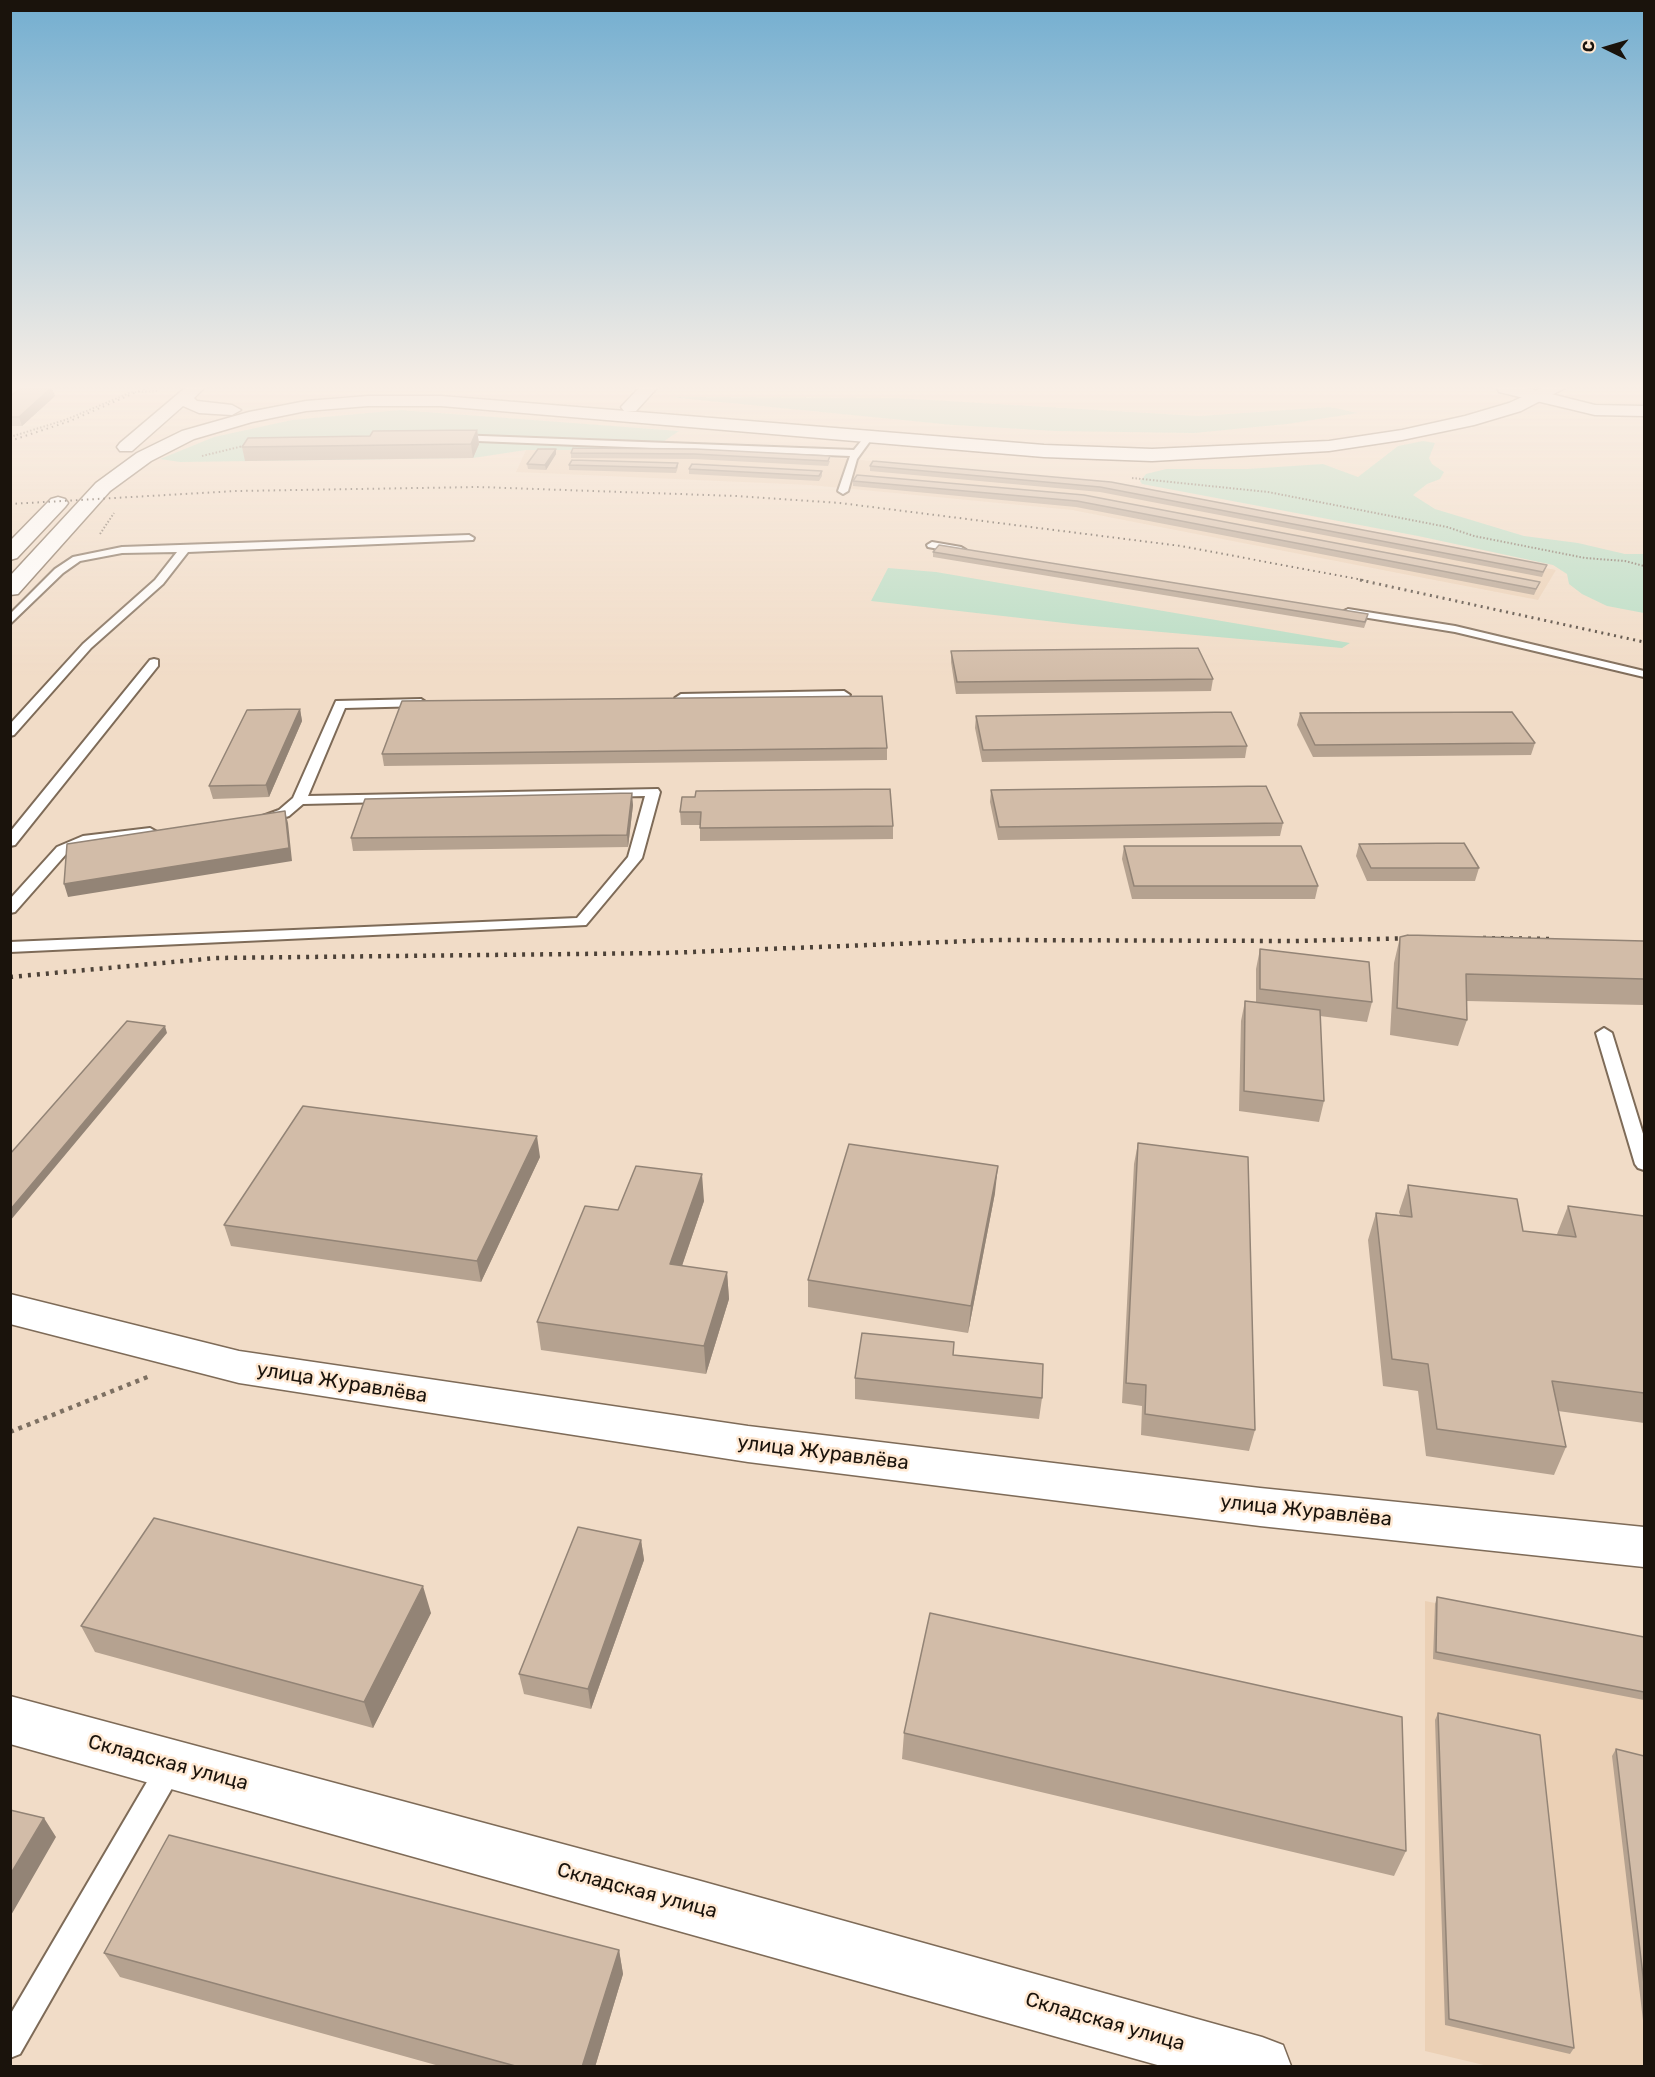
<!DOCTYPE html>
<meta charset="utf-8">
<style>
body{margin:0}
#map{position:relative;width:1655px;height:2077px;overflow:hidden;background:#f1dcc7;font-family:Rubik,sans-serif}
canvas{display:block}
.frame{position:absolute;inset:0;border:12px solid #1a130c;pointer-events:none}
.north{position:absolute;left:1577px;top:18px;width:60px;height:60px;-webkit-text-stroke:4px #ffe9d3;paint-order:stroke;rotate:275deg;font-size:16px;font-weight:700;line-height:24px;text-align:center;color:#1a130c}
.north::after{content:'';display:block;margin:auto;width:21px;height:27px;background:#1a130c;clip-path:polygon(50% 0,100% 100%,50% 72%,0 100%)}
</style>
<div id="map">
<canvas width="1655" height="2077"></canvas>
<div class="frame"></div>
<div class="north">С</div>
</div>
<script>
const g = document.querySelector('canvas').getContext('2d');
g.lineJoin = 'round';
function fill(path, color) { g.fillStyle = color; g.fill(path, 'evenodd'); }
const toPath = rows => new Path2D(rows.map(r => 'M' + r).join(''));
function stroke(path, color, width, dash) { g.strokeStyle = color; g.lineWidth = width; g.lineCap = dash ? 'butt' : 'round'; g.setLineDash(dash || []); g.stroke(path); }
function label(font, color, halo, rows, align = 'center') {
  g.font = font + ' Rubik,sans-serif'; g.lineWidth = 5; g.setLineDash([]); g.textBaseline = 'middle'; g.strokeStyle = halo; g.fillStyle = color; for (const [text, x, y, turn = 0] of rows) {
    g.save(); g.translate(x, y); g.rotate((+turn || 0) * Math.PI / 180); g.textAlign = isNaN(turn) ? turn : align; if (halo) g.strokeText(text, 0, 0); g.fillText(text, 0, 0); g.restore();
  }
}
const built = toPath([
 [526,450,651,450,852,459,1124,485,1556,570,1538,600,1072,510,810,485,516,472],
 [1425,1601,1644,1644,1644,2066,1488,2066,1425,2051]
]);
const green = toPath([
 [669,397,896,398,1199,416,1330,407,1358,413,1287,424,1194,433,1055,431,953,425],
 [400,410,679,431,651,450,526,450,473,458,180,462,160,459,214,437,292,420],
 [1423,441,1435,443,1429,458,1432,464,1444,472,1440,479,1427,484,1413,495,1435,509,1524,536,1578,543,1625,554,1644,554,1644,613,1607,606,1582,594,1569,584,1567,574,1553,565,1418,536,1142,484,1140,481,1146,474,1166,469,1247,469,1323,464,1358,477,1398,446],
 [888,568,936,572,1350,643,1342,648,1082,625,871,601]
]);
const pathFar1 = toPath([
 [10,437,65,420,132,392,158,391],
 [202,456,243,446],
 [1132,478,1268,492,1447,527,1474,536,1585,558,1625,561,1644,566],
 [100,534,114,513]
]);
const path = toPath([
 [10,1432,150,1376]
]);
const service = toPath([
 [456,435,854,450,866,435,873,437,857,459,848,491,843,494,838,491,850,456,453,440,451,438,456,435],
 [469,535,474,538,473,540,188,552,163,584,91,648,14,735,10,736,10,724,83,644,155,580,177,552,122,553,80,561,63,573,10,624,10,614,55,569,73,557,122,547,469,535],
 [932,542,961,547,966,550,961,553,928,547,927,545,932,542],
 [1348,609,1455,626,1644,671,1644,677,1455,632,1344,614,1342,612,1348,609],
 [154,659,158,660,158,666,15,845,10,846,10,832,150,660,154,659],
 [844,691,850,695,848,698,681,702,675,698,681,694,844,691],
 [421,699,427,703,425,706,345,708,308,796,658,789,660,792,642,858,586,925,10,952,10,942,577,918,628,857,645,796,303,804,289,816,265,824,260,823,260,817,279,810,293,798,336,701,421,699],
 [150,828,157,832,155,835,86,844,67,853,15,912,10,913,10,899,57,847,83,836,150,828],
 [1604,1028,1612,1033,1644,1137,1644,1170,1638,1168,1635,1164,1596,1033,1604,1028],
 [170,1755,179,1758,183,1767,179,1776,20,2054,10,2058,10,2015,161,1758,170,1755]
]);
const minor = toPath([
 [185,388,204,388,194,398,197,401,232,405,241,410,232,415,199,413,183,406,132,451,120,451,117,447,120,443,185,388],
 [639,388,657,388,636,411,624,411,621,407,639,388],
 [1497,388,1527,388,1595,405,1644,406,1644,416,1595,415,1499,392,1497,388],
 [10,1294,239,1351,748,1426,1260,1488,1644,1527,1644,1567,1260,1526,748,1462,239,1383,10,1324,10,1294],
 [10,1696,697,1880,1262,2037,1283,2045,1291,2066,1161,2066,10,1744,10,1696]
]);
const secondary = toPath([
 [1542,388,1565,388,1521,411,1474,425,1402,440,1329,451,1152,461,1044,457,441,406,368,406,306,411,252,422,194,439,151,461,110,491,18,594,10,595,10,576,96,483,137,453,182,431,249,412,306,401,368,396,441,396,1044,445,1152,449,1329,441,1402,430,1465,416,1509,403,1542,388],
 [58,497,65,499,68,503,65,507,17,558,10,560,10,541,51,499,58,497]
]);
const railFar2 = toPath([
 [10,441,70,421,146,388],
 [10,504,236,491,479,487,736,496,840,503,1181,546,1368,581]
]);
const railFar1 = toPath([
 [1360,580,1644,642]
]);
const rail = toPath([
 [1483,938,1555,939],
 [10,977,216,958,665,953,996,940,1294,941,1417,938]
]);
const wall = toPath([
 [55,396,22,426,10,426,10,397],
 [477,430,479,444,473,458,245,461,242,447,370,436],
 [556,449,556,454,546,470,528,469,527,464],
 [696,449,830,461,828,466,694,459,571,458,571,453],
 [678,463,678,467,676,473,569,470,569,465],
 [870,466,1111,482,1547,565,1542,577,1100,492,870,471],
 [689,469,822,471,822,476,819,481,689,474],
 [853,481,1084,495,1540,582,1534,595,1076,507,853,486],
 [933,552,1367,620,1364,628,933,557],
 [951,651,1213,679,1211,691,956,694,951,662],
 [300,709,302,721,269,797,213,799,209,786],
 [1300,713,1535,743,1531,755,1313,757,1297,725],
 [976,716,1247,746,1245,758,982,762,975,728],
 [887,748,887,760,384,766,382,754],
 [991,790,1283,823,1280,836,998,840,990,802],
 [682,797,893,826,893,839,700,841,700,825,681,825,680,812],
 [633,805,628,847,353,851,351,838],
 [1359,844,1479,868,1475,881,1367,881,1356,856],
 [1124,846,1318,886,1315,899,1132,899,1122,859],
 [1400,937,1644,941,1644,1005,1467,1001,1467,1020,1458,1046,1390,1035,1394,963],
 [1260,949,1372,1002,1367,1022,1320,1016,1324,1101,1319,1122,1239,1111,1241,1021,1245,1001,1256,1002,1256,969],
 [1138,1143,1255,1430,1249,1451,1141,1435,1142,1406,1122,1403,1134,1164],
 [540,1157,481,1282,231,1246,224,1225],
 [1408,1185,1523,1231,1557,1235,1557,1234,1568,1206,1644,1216,1644,1423,1558,1411,1566,1447,1554,1475,1426,1456,1418,1391,1383,1386,1368,1240,1376,1213,1400,1215,1399,1212],
 [995,1193,968,1333,808,1307,808,1280],
 [704,1201,682,1266,727,1272,729,1299,706,1374,541,1350,537,1322,618,1210],
 [953,1355,1042,1398,1039,1419,855,1399,855,1378],
 [641,1540,644,1560,591,1709,524,1694,519,1674],
 [1437,1597,1644,1637,1644,1700,1433,1659,1435,1604],
 [431,1613,373,1728,95,1652,81,1626],
 [1438,1713,1574,2048,1570,2054,1445,2025,1435,1720],
 [904,1733,1406,1851,1394,1876,902,1759],
 [1616,1749,1644,1756,1644,2029,1612,1756],
 [619,1950,623,1974,595,2067,443,2067,120,1977,104,1953]
]);
const shadedWall = toPath([
 [51,388,52,388,55,396,22,426,19,417],
 [477,430,479,444,473,458,471,444],
 [556,449,556,454,546,470,545,465],
 [300,709,302,721,269,797,266,785],
 [632,793,633,805,628,847,627,835],
 [285,811,288,823,292,861,68,897,64,884],
 [165,1026,167,1033,10,1221,10,1210],
 [537,1136,540,1157,481,1282,477,1261],
 [998,1166,995,1193,968,1333,971,1306],
 [702,1174,704,1201,673,1292,670,1264],
 [727,1272,729,1299,706,1374,704,1346],
 [641,1540,644,1560,591,1709,588,1689],
 [423,1586,431,1613,373,1728,364,1702],
 [44,1818,56,1837,10,1917,10,1875],
 [619,1950,623,1974,595,2067,582,2067]
]);
const building = toPath([
 [20,388,51,388,19,417,10,417,10,397,20,388],
 [477,430,471,444,242,447,248,438,370,436,373,431,477,430],
 [573,448,696,449,830,456,828,461,694,454,571,453,573,448],
 [538,449,556,449,545,465,527,464,538,449],
 [572,460,678,463,676,468,569,465,572,460],
 [873,461,1111,482,1547,565,1543,572,1100,487,870,466,873,461],
 [692,464,822,471,819,476,689,469,692,464],
 [857,475,1084,495,1540,582,1536,589,1077,501,853,481,857,475],
 [939,545,1368,614,1365,622,933,552,939,545],
 [1198,648,1213,679,957,682,951,651,1198,648],
 [882,696,887,748,382,754,402,701,882,696],
 [300,709,266,785,209,786,247,710,300,709],
 [1231,712,1247,746,983,750,976,716,1231,712],
 [1512,712,1535,743,1315,745,1300,713,1512,712],
 [1266,786,1283,823,999,827,991,790,1266,786],
 [890,789,893,826,700,828,701,812,680,812,682,797,695,797,696,791,890,789],
 [632,793,627,835,351,838,365,799,632,793],
 [285,811,289,848,64,884,67,844,285,811],
 [1464,843,1479,868,1371,868,1359,844,1464,843],
 [1124,846,1301,846,1318,886,1134,886,1124,846],
 [1408,935,1644,941,1644,979,1466,974,1467,1020,1397,1008,1400,937,1408,935],
 [1260,949,1369,962,1372,1002,1260,989,1260,949],
 [1245,1001,1320,1010,1324,1101,1244,1091,1245,1001],
 [127,1021,165,1026,10,1210,10,1154,127,1021],
 [303,1106,537,1136,477,1261,224,1225,303,1106],
 [1138,1143,1248,1157,1255,1430,1145,1414,1146,1385,1126,1383,1138,1143],
 [849,1144,998,1166,971,1306,808,1280,849,1144],
 [636,1166,702,1174,670,1264,727,1272,704,1346,537,1322,585,1206,618,1210,636,1166],
 [1408,1185,1517,1199,1523,1231,1576,1237,1568,1206,1644,1216,1644,1393,1552,1381,1566,1447,1437,1429,1428,1364,1392,1359,1376,1213,1412,1217,1408,1185],
 [862,1333,954,1342,953,1355,1043,1364,1042,1398,855,1378,862,1333],
 [154,1518,423,1586,364,1702,81,1626,154,1518],
 [578,1527,641,1540,588,1689,519,1674,578,1527],
 [1437,1597,1644,1637,1644,1692,1436,1652,1437,1597],
 [930,1613,1402,1717,1406,1851,904,1733,930,1613],
 [1438,1713,1540,1735,1574,2048,1449,2019,1438,1713],
 [1616,1749,1644,1756,1644,1984,1616,1749],
 [10,1810,44,1818,10,1875,10,1810],
 [169,1835,619,1950,582,2067,519,2067,104,1953,169,1835]
]);
const nearStreetnames = [
 ["улица Журавлёва",342,1383,9],
 ["улица Журавлёва",823,1453,7],
 ["улица Журавлёва",1306,1511,6],
 ["Складская улица",168,1763,15],
 ["Складская улица",637,1891,15],
 ["Складская улица",1105,2022,16]
];
fill(built, '#ebd0b5');
fill(green, '#b7ddc4');
stroke(service, '#7e6b58', 4);
stroke(minor, '#7e6b58', 3);
stroke(secondary, '#7e6b58', 3);
stroke(pathFar1, '#7d7062', 2, [1.5, 2]);
stroke(path, '#7d7062', 4.5, [4, 5]);
fill(service, '#fff');
fill(minor, '#fff');
fill(secondary, '#fff');
stroke(railFar2, '#4d4238', 2, [1.5, 4]);
stroke(railFar1, '#4d4238', 3, [2, 4.5]);
stroke(rail, '#4d4238', 4.5, [3, 6]);
fill(wall, '#b5a290');
fill(shadedWall, '#938476');
fill(building, '#d2bca8');
stroke(building, '#938476', 1.5);
const sky = g.createLinearGradient(0, 0, 0, 679);
sky.addColorStop(0, '#73aed0');
sky.addColorStop(0.57, '#f9efe6');
sky.addColorStop(1, '#f9efe600');
g.fillStyle = sky;
g.fillRect(0, 0, 1655, 679);
label('20px', '#1a130c', '#ffe9d3', nearStreetnames);
</script>
